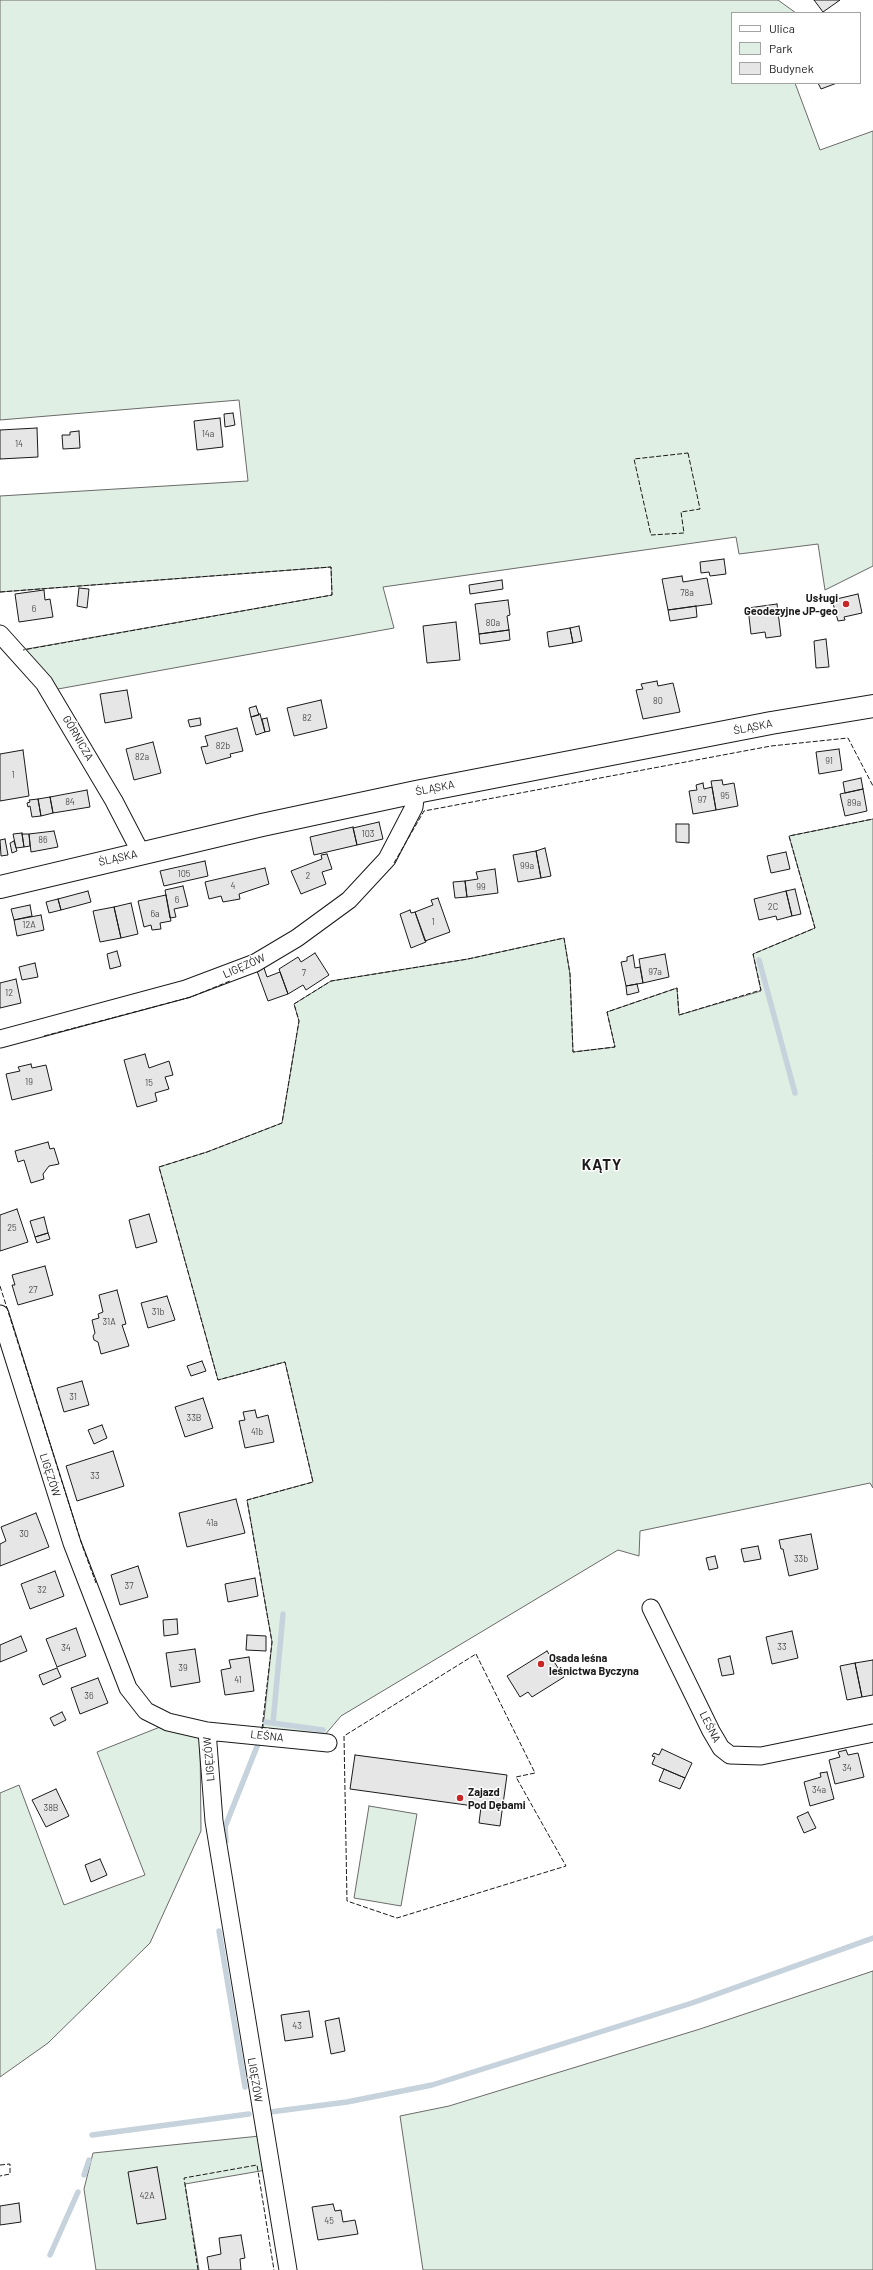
<!DOCTYPE html>
<meta charset="utf-8">
<style>
body{margin:0}
#map{position:relative;width:873px;height:2270px;overflow:hidden;background:#fff;font-family:Barlow,sans-serif}
canvas{display:block}
.legend{position:absolute;left:731px;top:12px;width:130px;height:72px;box-sizing:border-box;background:#fff;border:1px solid #a3a3a3;margin:0;padding:5px 7px;list-style:none;font-size:12px;color:#1a1a1a}
.legend li{display:flex;align-items:center;gap:8px;height:20px}
.legend b{width:20px;border:1px solid #a3a3a3}
</style>
<div id="map">
<canvas width="873" height="2270"></canvas>
<ul class="legend">
<li><b style="height:5px;background:#fff"></b>Ulica</li>
<li><b style="height:11px;background:#e0efe3"></b>Park</li>
<li><b style="height:11px;background:#e6e6e6"></b>Budynek</li>
</ul>
</div>
<script>
const g = document.querySelector('canvas').getContext('2d');
g.lineJoin = 'round';
function fill(path, color) { g.fillStyle = color; g.fill(path, 'evenodd'); }
const toPath = rows => new Path2D(rows.map(r => 'M' + r).join(''));
function stroke(path, color, width, dash) { g.strokeStyle = color; g.lineWidth = width; g.lineCap = dash ? 'butt' : 'round'; g.setLineDash(dash || []); g.stroke(path); }
function label(font, color, halo, rows, align = 'center') {
  g.font = font + ' Barlow,sans-serif'; g.lineWidth = 3; g.setLineDash([]); g.textBaseline = 'middle'; g.strokeStyle = halo; g.fillStyle = color; for (const [text, x, y, turn = 0] of rows) {
    g.save(); g.translate(x, y); g.rotate((+turn || 0) * Math.PI / 180); g.textAlign = isNaN(turn) ? turn : align; if (halo) g.strokeText(text, 0, 0); g.fillText(text, 0, 0); g.restore();
  }
}
const green = toPath([
 [0,0,778,0,796,13,732,13,732,83,795,83,820,150,873,131,873,566,825,590,818,544,739,554,736,537,383,587,394,628,58,689,21,650,332,595,331,567,0,592,0,496,248,481,239,400,0,420,0,0],
 [873,819,873,1488,870,1483,640,1531,639,1556,618,1550,341,1716,324,1736,263,1729,272,1642,247,1500,313,1482,285,1362,218,1380,159,1167,207,1152,282,1123,299,1021,294,1004,331,981,468,959,564,938,570,974,573,1052,615,1047,607,1012,677,988,679,1015,761,991,753,954,815,928,789,836,873,819],
 [160,1727,200,1738,201,1831,150,1943,48,2043,0,2077,0,1793,19,1785,64,1905,145,1875,97,1752,160,1727],
 [369,1806,417,1814,401,1906,354,1898,369,1806],
 [873,1971,873,2270,423,2270,400,2116,449,2106,700,2029,873,1971],
 [260,2136,266,2170,185,2184,199,2270,96,2270,84,2189,93,2153,260,2136]
]);
const stream = toPath([
 [759,960,795,1093],
 [265,1722,323,1730],
 [273,1723,283,1614],
 [226,1841,225,1827,258,1744],
 [219,1931,245,2087],
 [270,2112,347,2102,432,2085,692,2003,873,1938],
 [92,2135,249,2114],
 [84,2175,89,2160],
 [50,2255,78,2192]
]);
const building = toPath([
 [814,0,840,0,823,12,814,0],
 [818,83,837,83,821,89,818,83],
 [233,413,235,425,225,427,224,414,233,413],
 [220,418,223,447,197,450,194,421,220,418],
 [37,428,38,457,0,459,0,430,37,428],
 [79,431,80,448,63,449,62,435,70,435,70,432,79,431],
 [724,559,726,574,710,576,709,572,701,573,700,562,724,559],
 [682,576,683,582,707,578,712,604,668,610,662,579,682,576],
 [502,580,503,589,470,594,469,585,502,580],
 [79,588,89,589,87,608,77,606,79,588],
 [44,590,45,600,50,599,53,617,19,622,15,594,44,590],
 [858,594,862,613,844,617,845,620,838,621,832,600,858,594],
 [508,600,510,615,507,616,509,630,479,634,475,604,508,600],
 [777,604,781,636,766,638,765,632,751,634,748,608,777,604],
 [696,606,697,617,670,621,668,610,696,606],
 [456,622,460,660,427,663,423,626,456,622],
 [579,626,582,641,573,643,570,628,579,626],
 [570,628,573,643,549,647,547,632,570,628],
 [509,630,510,640,480,644,479,634,509,630],
 [826,639,829,667,816,668,814,641,826,639],
 [657,681,658,686,673,683,680,712,643,719,636,690,643,689,641,684,657,681],
 [127,690,132,718,105,723,100,694,127,690],
 [321,700,327,728,294,736,287,708,321,700],
 [256,706,259,715,251,717,249,708,256,706],
 [260,714,265,732,256,735,251,717,260,714],
 [200,718,201,725,190,727,188,720,200,718],
 [267,718,270,731,265,732,262,719,267,718],
 [237,728,243,751,230,754,231,757,206,764,201,747,208,746,205,736,237,728],
 [153,742,161,773,134,780,126,749,153,742],
 [839,749,842,770,819,774,816,752,839,749],
 [23,750,29,796,0,801,0,754,23,750],
 [861,778,863,789,845,793,843,782,861,778],
 [722,780,723,785,734,783,738,806,716,810,711,781,722,780],
 [703,783,704,789,712,787,716,810,693,814,689,791,697,790,696,785,703,783],
 [863,789,867,811,845,816,840,794,863,789],
 [87,790,90,807,53,813,50,797,87,790],
 [50,797,53,813,41,816,38,799,50,797],
 [38,799,41,816,32,817,30,806,28,807,27,803,30,802,29,800,38,799],
 [379,822,383,839,357,845,353,828,379,822],
 [676,824,689,824,689,843,676,842,676,824],
 [353,827,357,845,314,855,310,837,353,827],
 [54,831,58,847,31,852,29,834,54,831],
 [22,833,24,847,16,848,13,834,22,833],
 [22,834,29,834,30,846,24,847,22,834],
 [5,839,8,855,1,856,0,840,5,839],
 [14,841,17,851,12,853,10,843,14,841],
 [545,848,551,876,541,878,536,851,545,848],
 [536,851,541,878,518,882,513,855,536,851],
 [786,852,790,869,771,873,767,856,786,852],
 [327,854,332,869,322,872,326,884,301,894,291,871,322,859,321,855,327,854],
 [205,861,208,876,164,886,160,871,205,861],
 [265,868,269,884,239,894,240,899,223,902,221,896,209,899,205,882,265,868],
 [495,869,498,893,467,897,465,881,478,879,476,872,495,869],
 [465,881,467,897,455,898,453,882,465,881],
 [183,886,188,906,174,909,176,917,170,918,165,890,183,886],
 [795,889,801,914,792,916,786,891,795,889],
 [88,891,91,902,61,910,58,899,88,891],
 [786,891,792,916,777,920,776,916,759,920,754,899,786,891],
 [166,895,171,921,160,923,161,929,152,930,151,925,144,927,138,901,166,895],
 [438,898,450,932,425,941,415,912,433,905,431,900,438,898],
 [58,899,61,910,49,913,46,902,58,899],
 [131,903,138,934,121,938,114,907,131,903],
 [30,905,32,916,14,920,11,909,30,905],
 [114,907,121,938,100,942,93,911,114,907],
 [410,910,411,913,415,912,426,942,411,948,400,914,410,910],
 [41,915,44,930,17,936,14,920,41,915],
 [117,951,121,966,110,969,107,954,117,951],
 [315,953,329,975,306,990,303,985,288,994,279,969,298,957,301,962,315,953],
 [665,954,669,977,643,983,639,959,665,954],
 [633,955,635,968,640,967,643,983,626,986,621,962,627,961,627,957,633,955],
 [35,963,38,977,22,980,19,967,35,963],
 [264,968,267,977,280,972,288,994,268,1001,257,971,264,968],
 [16,979,21,1003,0,1008,0,983,16,979],
 [637,984,639,992,627,995,626,986,637,984],
 [145,1054,149,1068,169,1061,173,1075,165,1077,169,1089,155,1093,157,1101,137,1107,124,1060,145,1054],
 [31,1064,32,1068,46,1065,52,1090,12,1100,6,1074,20,1071,18,1067,31,1064],
 [48,1142,50,1149,54,1148,59,1164,49,1166,43,1174,44,1179,31,1183,24,1160,18,1162,15,1151,48,1142],
 [17,1209,28,1242,0,1251,0,1215,17,1209],
 [149,1214,157,1242,136,1248,129,1220,149,1214],
 [44,1217,48,1233,35,1237,30,1221,44,1217],
 [48,1233,50,1239,37,1243,35,1237,48,1233],
 [45,1266,53,1295,18,1305,12,1285,15,1285,12,1275,45,1266],
 [117,1290,126,1324,122,1325,129,1346,101,1354,98,1342,94,1340,93,1336,95,1333,92,1320,99,1318,98,1314,103,1312,99,1295,117,1290],
 [167,1296,175,1320,148,1328,141,1303,167,1296],
 [202,1361,206,1371,191,1376,187,1366,202,1361],
 [82,1381,89,1405,64,1412,57,1388,82,1381],
 [203,1398,213,1428,185,1437,175,1407,203,1398],
 [255,1410,257,1418,268,1415,274,1442,245,1448,239,1421,245,1420,243,1412,255,1410],
 [102,1425,107,1438,94,1444,88,1430,102,1425],
 [113,1451,124,1486,77,1501,66,1466,113,1451],
 [236,1499,245,1533,187,1547,179,1513,236,1499],
 [36,1513,49,1547,0,1566,0,1544,6,1541,1,1527,36,1513],
 [811,1534,818,1569,789,1576,783,1549,781,1549,779,1540,811,1534],
 [758,1546,761,1559,744,1562,741,1549,758,1546],
 [715,1556,718,1568,709,1570,706,1558,715,1556],
 [138,1566,148,1597,120,1605,111,1575,138,1566],
 [55,1571,64,1596,30,1609,21,1584,55,1571],
 [255,1578,258,1596,228,1602,225,1584,255,1578],
 [177,1619,178,1634,164,1636,163,1620,177,1619],
 [76,1628,86,1656,57,1667,46,1639,76,1628],
 [792,1631,798,1658,772,1664,766,1637,792,1631],
 [247,1635,266,1636,266,1651,246,1650,247,1635],
 [21,1636,27,1651,0,1662,0,1645,21,1636],
 [195,1649,200,1682,171,1687,166,1653,195,1649],
 [547,1651,564,1677,532,1697,528,1692,520,1697,507,1676,547,1651],
 [730,1656,734,1674,722,1676,718,1659,730,1656],
 [249,1657,254,1691,225,1695,221,1670,231,1668,229,1660,249,1657],
 [873,1660,873,1695,862,1697,855,1663,873,1660],
 [855,1663,862,1697,847,1700,840,1666,855,1663],
 [57,1668,61,1677,43,1685,39,1675,57,1668],
 [98,1678,108,1703,80,1714,71,1688,98,1678],
 [62,1712,66,1720,54,1726,50,1718,62,1712],
 [662,1749,692,1763,685,1778,652,1764,655,1757,652,1756,654,1753,659,1755,662,1749],
 [846,1750,848,1755,858,1753,864,1777,835,1784,829,1760,840,1757,838,1752,846,1750],
 [355,1755,507,1775,500,1826,479,1823,481,1807,350,1789,355,1755],
 [664,1769,685,1778,680,1789,659,1781,664,1769],
 [827,1772,834,1799,810,1806,804,1782,821,1777,820,1773,827,1772],
 [56,1789,69,1816,46,1827,32,1800,56,1789],
 [808,1812,816,1828,804,1833,797,1817,808,1812],
 [100,1859,107,1875,91,1882,85,1865,100,1859],
 [309,2011,313,2037,285,2041,281,2015,309,2011],
 [339,2018,345,2051,331,2054,325,2021,339,2018],
 [157,2167,166,2219,137,2224,128,2172,157,2167],
 [19,2203,21,2222,0,2225,0,2206,19,2203],
 [333,2204,335,2211,341,2210,343,2222,355,2220,358,2234,318,2240,312,2207,333,2204],
 [241,2235,245,2258,240,2259,241,2270,209,2270,207,2257,221,2254,219,2238,241,2235]
]);
const street = toPath([
 [0,634,44,683,114,801,141,853],
 [0,1039,186,989,255,963,297,938,349,900,387,859,414,807,416,792],
 [0,1314,72,1543,128,1688,146,1711,168,1722,207,1731,328,1743],
 [651,1608,711,1731,721,1748,730,1755,761,1756,873,1733],
 [207,1731,214,1821,288,2270]
]);
const secondary = toPath([
 [0,887,262,825,416,792,771,723,873,706]
]);
const fence = toPath([
 [688,453,700,509,681,512,684,533,651,535,634,459,688,453],
 [0,592,331,567,332,595,23,650],
 [394,863,424,811,771,746,848,738,873,786],
 [44,1036,191,997,230,981],
 [0,1286,82,1545,96,1583],
 [476,1654,535,1773,516,1777,566,1866,397,1918,347,1901,344,1736,476,1654],
 [262,1729,272,1642,247,1500,313,1482,285,1362,218,1380,159,1167,207,1152,282,1123,299,1021,294,1004,331,981,468,959,564,938,570,974,573,1052,615,1047,607,1012,677,988,679,1015,761,990,753,954,815,928,789,836,873,819],
 [0,2165,10,2164,10,2174,0,2176],
 [198,2270,184,2178,257,2165,274,2270]
]);
const markers = [
 [846,604,4,"#c62828"],
 [541,1664,4,"#c62828"],
 [460,1798,4,"#c62828"]
];
const numberNames = [
 ["14a",208,434],
 ["14",19,444],
 ["78a",687,593],
 ["6",34,609],
 ["80a",493,623],
 ["80",658,701],
 ["82",307,718],
 ["82b",223,746],
 ["82a",142,757],
 ["91",829,761],
 ["1",13,775],
 ["95",725,796],
 ["97",702,800],
 ["84",70,802],
 ["89a",854,803],
 ["103",368,834],
 ["86",43,840],
 ["99a",527,866],
 ["105",184,874],
 ["2",308,876],
 ["4",233,886],
 ["99",481,887],
 ["6",177,900],
 ["2C",773,907],
 ["6a",155,914],
 ["1",433,922],
 ["12A",29,925],
 ["97a",655,972],
 ["7",304,973],
 ["12",9,993],
 ["19",29,1082],
 ["15",149,1083],
 ["25",12,1228],
 ["27",33,1290],
 ["31b",158,1312],
 ["31A",109,1322],
 ["31",73,1397],
 ["33B",194,1418],
 ["41b",257,1432],
 ["33",95,1476],
 ["41a",212,1523],
 ["30",24,1534],
 ["33b",801,1559],
 ["37",129,1586],
 ["32",42,1590],
 ["33",782,1647],
 ["34",66,1648],
 ["39",183,1668],
 ["41",238,1680],
 ["36",89,1696],
 ["34",847,1768],
 ["34a",819,1790],
 ["38B",51,1808],
 ["43",297,2026],
 ["42A",147,2196],
 ["45",329,2221]
];
const poiNames = [
 ["Usługi",838,598,"right"],
 ["Geodezyjne JP-geo",838,611,"right"],
 ["Osada leśna",549,1658],
 ["leśnictwa Byczyna",549,1671],
 ["Zajazd",468,1792],
 ["Pod Dębami",468,1805]
];
const streetNames = [
 ["ŚLĄSKA",753,727,-11],
 ["GÓRNICZA",78,738,60],
 ["ŚLĄSKA",435,788,-11],
 ["ŚLĄSKA",118,858,-13],
 ["LIGĘZÓW",244,966,-24],
 ["LIGĘZÓW",50,1475,72],
 ["LEŚNA",710,1727,63],
 ["LEŚNA",267,1736,6],
 ["LIGĘZÓW",209,1759,-95],
 ["LIGĘZÓW",255,2080,81]
];
const districtNames = [
 ["KĄTY",602,1165]
];
fill(green, '#e0efe3');
stroke(green, '#6a6a6a', 1);
stroke(stream, '#c6d2dc', 5.5);
fill(building, '#e6e6e6');
stroke(building, '#1a1a1a', 1);
stroke(street, '#1a1a1a', 19);
stroke(secondary, '#1a1a1a', 24);
stroke(street, '#fff', 17);
stroke(secondary, '#fff', 22);
stroke(fence, '#1a1a1a', 1, [5, 2]);
for (const [x, y, r, color] of markers) { const dot = new Path2D(); dot.arc(x, y, r, 0, 2 * Math.PI); g.fillStyle = color; g.fill(dot); stroke(dot, '#fff', 1.5); }
label('9px', '#4d4d4d', null, numberNames);
label('bold 11px', '#1a1a1a', '#fff', poiNames, 'left');
label('11px', '#1a1a1a', '#fff', streetNames);
g.letterSpacing = '1px';
label('bold 15px', '#1a1a1a', '#fff', districtNames);
g.letterSpacing = '0px';
</script>
